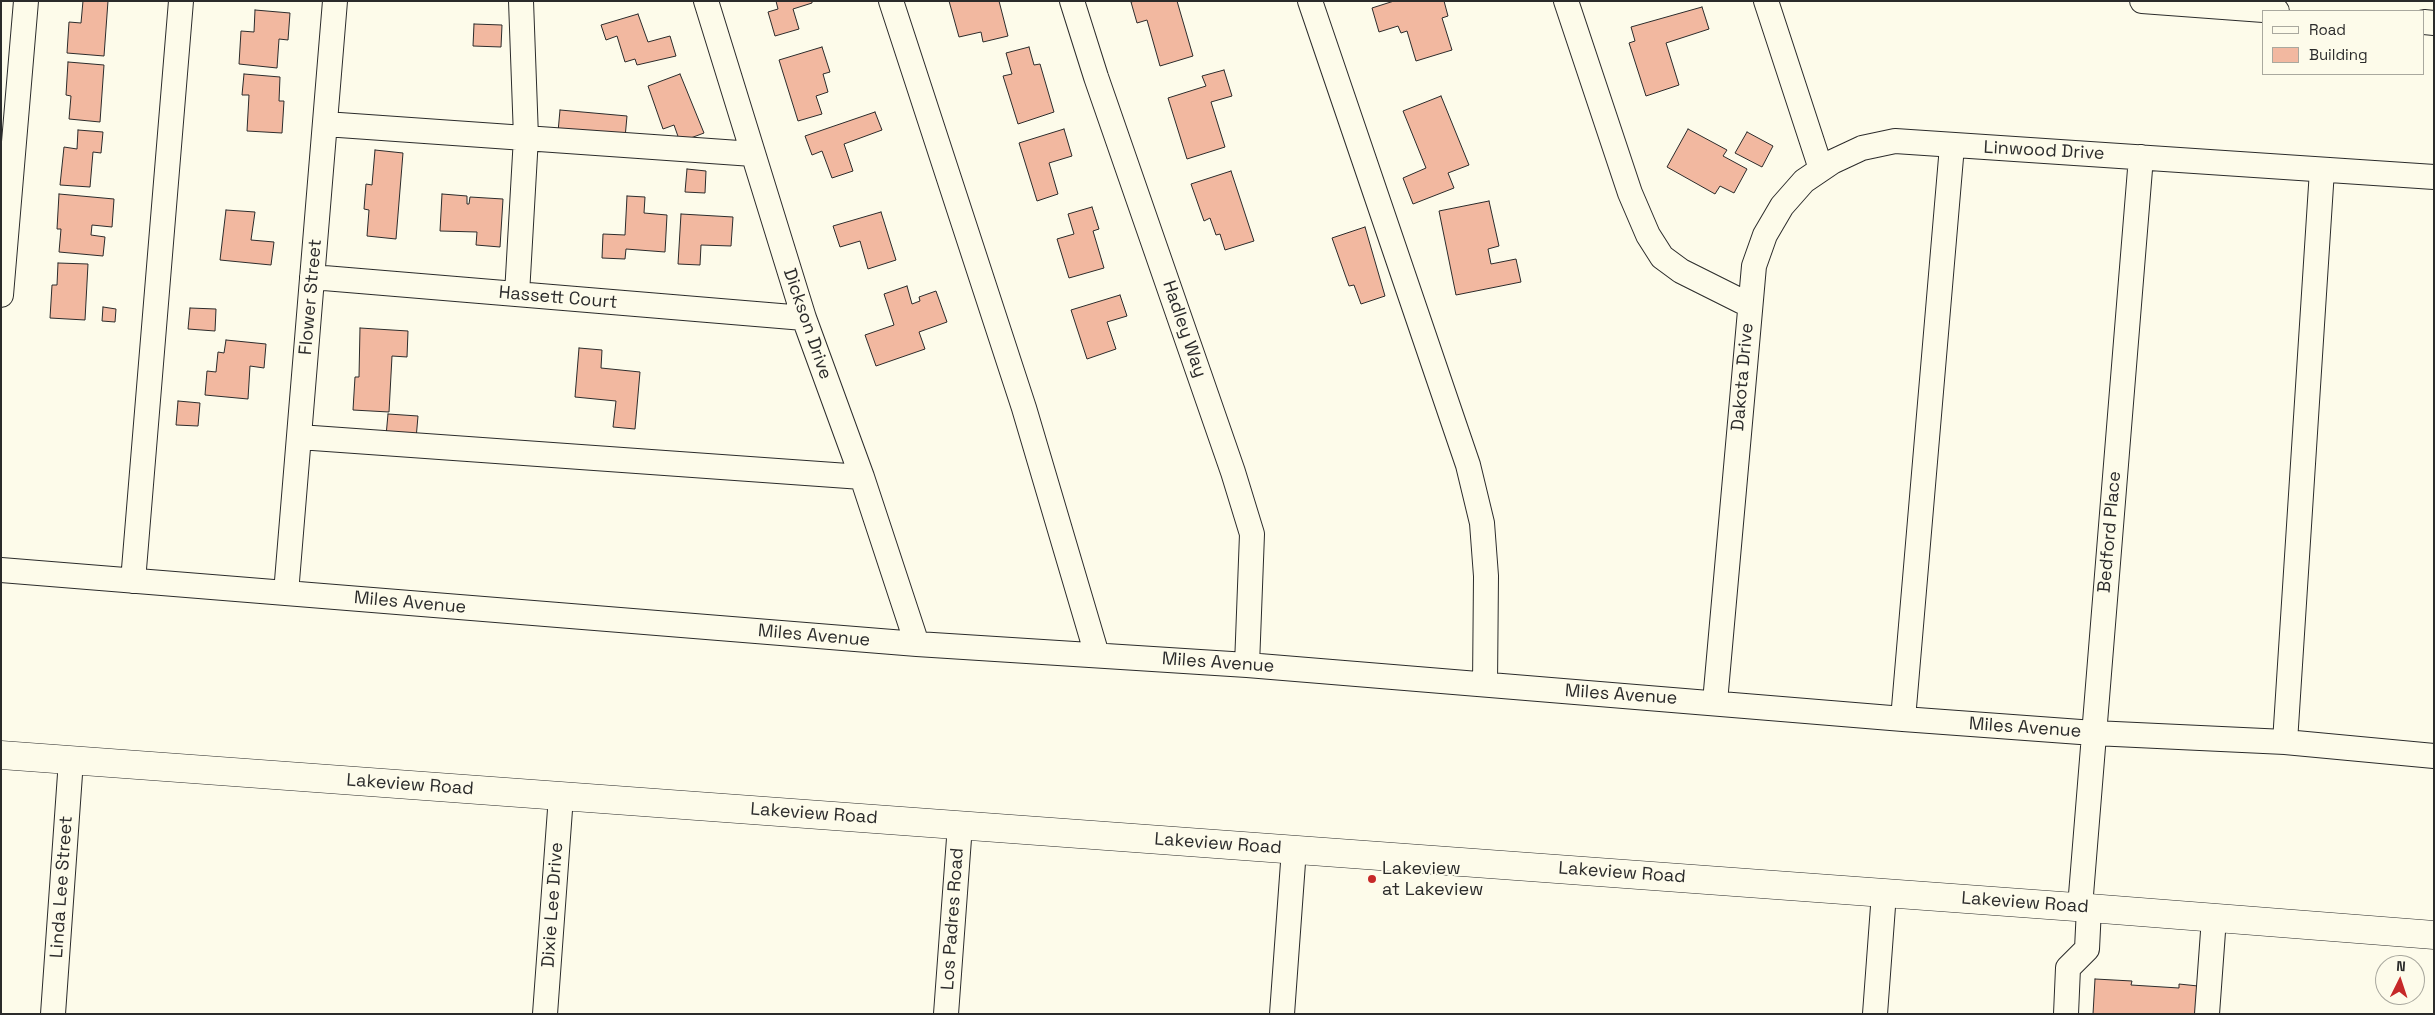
<!DOCTYPE html>
<style>
body{margin:0}
#map{position:relative;width:2435px;height:1015px;overflow:hidden;background:#fdfbea;font-family:"Space Grotesk",sans-serif}
canvas{display:block}
.frame{position:absolute;inset:0;border:2px solid #2b2b2b;pointer-events:none}
.legend{position:absolute;left:2262px;top:10px;width:162px;height:65px;box-sizing:border-box;background:#fdfbea;border:1px solid #a9a89e;margin:0;padding:6px 9px;list-style:none;font-size:15px;color:#2b2b2b}
.legend li{display:flex;align-items:center;gap:10px;height:25px}
.legend b{width:25px;border:1px solid #a9a89e}
.north{position:absolute;left:2375px;top:955px;width:50px;height:50px;box-sizing:border-box;background:#fdfbea;border:1px solid #a9a89e;border-radius:50%;rotate:4deg;font-size:14px;font-weight:700;line-height:20px;text-align:center;color:#2b2b2b}
.north::after{content:'';display:block;margin:auto;width:18px;height:22px;background:#c62828;clip-path:polygon(50% 0,100% 100%,50% 72%,0 100%)}
</style>
<div id="map">
<canvas width="2435" height="1015"></canvas>
<div class="frame"></div>
<ul class="legend">
<li><b style="height:6px;background:#fdfbea"></b>Road</li>
<li><b style="height:14px;background:#f2b8a0"></b>Building</li>
</ul>
<div class="north">N</div>
</div>
<script>
const g = document.querySelector('canvas').getContext('2d');
g.lineJoin = 'round';
function fill(path, color) { g.fillStyle = color; g.fill(path, 'evenodd'); }
const toPath = rows => new Path2D(rows.map(r => 'M' + r).join(''));
function stroke(path, color, width, dash) { g.strokeStyle = color; g.lineWidth = width; g.lineCap = dash ? 'butt' : 'round'; g.setLineDash(dash || []); g.stroke(path); }
function label(font, color, halo, rows, align = 'center') {
  g.font = font + ' "Space Grotesk",sans-serif'; g.lineWidth = 4; g.setLineDash([]); g.textBaseline = 'middle'; g.strokeStyle = halo; g.fillStyle = color; for (const [text, x, y, turn = 0] of rows) {
    g.save(); g.translate(x, y); g.rotate((+turn || 0) * Math.PI / 180); g.textAlign = isNaN(turn) ? turn : align; if (halo) g.strokeText(text, 0, 0); g.fillText(text, 0, 0); g.restore();
  }
}
const building = toPath([
 [83,1,108,1,104,56,67,53,69,22,81,23,83,1],
 [776,1,812,1,812,3,793,9,799,29,775,36,768,12,778,9,776,1],
 [949,1,999,1,1008,36,983,42,981,32,959,37,949,1],
 [1135,1,1177,1,1193,56,1160,66,1147,20,1137,23,1131,2,1135,1],
 [1394,1,1444,1,1448,16,1442,18,1452,50,1416,61,1407,31,1401,33,1398,26,1379,32,1372,8,1394,1],
 [1702,7,1709,29,1666,43,1679,85,1646,96,1629,43,1635,41,1631,27,1702,7],
 [255,10,290,13,288,40,279,39,277,68,239,64,241,31,254,32,255,10],
 [638,14,648,42,670,36,676,56,637,65,635,59,625,62,617,36,606,40,601,25,638,14],
 [474,24,502,25,501,47,473,46,474,24],
 [822,47,830,72,823,74,828,92,816,96,822,114,798,121,779,60,822,47],
 [1029,47,1034,65,1040,64,1054,112,1018,124,1003,76,1012,74,1006,53,1029,47],
 [68,62,104,65,100,122,69,119,71,96,66,95,68,62],
 [1224,70,1232,96,1211,102,1225,147,1187,159,1168,98,1206,86,1202,76,1224,70],
 [244,74,280,77,279,101,284,101,282,133,247,131,249,95,242,95,244,74],
 [680,74,704,133,680,142,674,125,663,129,648,86,680,74],
 [1441,96,1469,165,1448,173,1454,188,1413,204,1403,178,1426,168,1403,111,1441,96],
 [560,110,627,116,625,138,558,132,560,110],
 [875,112,882,130,844,144,853,171,832,178,822,151,812,155,805,136,875,112],
 [1064,129,1072,156,1049,163,1058,194,1037,201,1019,143,1064,129],
 [1688,129,1727,150,1723,156,1747,169,1734,193,1720,186,1715,194,1667,167,1688,129],
 [78,130,103,132,101,153,93,152,90,187,60,185,64,147,77,149,78,130],
 [1747,132,1773,146,1762,167,1735,153,1747,132],
 [375,150,403,153,396,239,367,236,369,210,364,209,366,184,372,185,375,150],
 [687,169,706,171,705,193,685,192,687,169],
 [1231,171,1254,241,1225,250,1220,234,1216,235,1210,218,1204,221,1191,184,1231,171],
 [59,194,114,199,112,227,92,225,91,235,105,237,103,256,59,252,61,229,57,229,59,194],
 [442,194,467,196,467,204,469,204,470,197,503,199,500,247,476,245,477,232,440,231,442,194],
 [627,196,645,197,644,213,667,215,665,252,626,249,625,259,602,258,603,234,625,235,627,196],
 [1489,201,1499,246,1488,249,1491,264,1516,259,1521,282,1456,295,1439,211,1489,201],
 [1092,207,1099,229,1093,231,1104,268,1069,278,1057,239,1074,234,1068,214,1092,207],
 [226,210,255,212,251,240,274,242,271,265,220,260,226,210],
 [881,212,896,260,868,269,860,241,840,247,833,226,881,212],
 [681,214,733,217,731,246,701,245,700,265,678,264,681,214],
 [1365,227,1385,296,1361,304,1354,285,1349,286,1332,238,1365,227],
 [58,263,88,264,85,320,50,318,52,285,57,285,58,263],
 [907,286,912,304,920,301,919,297,936,291,947,322,919,332,925,349,876,366,865,335,894,325,884,294,907,286],
 [1120,295,1127,316,1107,322,1116,349,1087,359,1071,310,1120,295],
 [103,307,116,309,115,322,102,321,103,307],
 [190,308,216,309,215,331,188,329,190,308],
 [360,328,408,331,407,357,392,356,389,412,353,410,355,377,359,377,360,328],
 [226,340,266,344,264,368,250,366,248,399,205,395,207,371,216,372,218,352,224,353,226,340],
 [579,348,602,350,601,368,640,372,635,429,613,427,616,401,575,397,579,348],
 [178,401,200,403,198,426,176,425,178,401],
 [388,414,418,416,416,439,386,436,388,414],
 [2095,979,2132,981,2131,985,2179,988,2179,984,2198,986,2196,1014,2093,1014,2095,979]
]);
const minor = toPath([
 [706,1,804,318,862,477,917,644],
 [891,1,1024,408,1097,655],
 [1072,1,1096,77,1233,472,1252,534,1247,665],
 [1310,1,1468,465,1482,523,1486,576,1485,684],
 [1566,1,1630,193,1648,235,1662,257,1681,271,1749,305],
 [1766,1,1821,169],
 [2142,1,2277,11],
 [2424,22,2434,23],
 [325,124,753,154],
 [312,277,804,318],
 [517,294,526,137,521,1],
 [1,295,26,1],
 [299,437,862,477],
 [1,570,917,644,1247,665,1903,719,2094,733,2285,742,2434,756],
 [133,581,181,1],
 [286,593,335,1],
 [1715,702,1754,266,1765,235,1782,206,1804,181,1832,162,1862,148,1895,141,2434,177],
 [1903,719,1952,146],
 [2285,742,2322,170],
 [2080,907,2141,157],
 [53,1014,71,760],
 [545,1014,561,796],
 [946,1014,960,825],
 [1282,1014,1294,849],
 [1875,1014,1884,893],
 [2066,1014,2068,968,2087,949,2089,908],
 [2207,1014,2214,918]
]);
const major = toPath([
 [1,755,2089,908,2434,935]
]);
const markers = [
 [1372,879,5,"#c62828"]
];
const streetNames = [
 ["Linwood Drive",2044,151,3],
 ["Flower Street",311,297,-85],
 ["Hassett Court",558,298,5],
 ["Dickson Drive",807,324,71],
 ["Hadley Way",1184,329,71],
 ["Dakota Drive",1743,377,-85],
 ["Bedford Place",2110,532,-85],
 ["Miles Avenue",410,603,5],
 ["Miles Avenue",814,636,5],
 ["Miles Avenue",1218,663,4],
 ["Miles Avenue",1621,695,4],
 ["Miles Avenue",2025,728,4],
 ["Lakeview Road",410,785,4],
 ["Lakeview Road",814,814,4],
 ["Lakeview Road",1218,844,4],
 ["Lakeview Road",1622,873,4],
 ["Linda Lee Street",62,887,-86],
 ["Lakeview Road",2025,903,4],
 ["Dixie Lee Drive",553,905,-86],
 ["Los Padres Road",953,919,-86]
];
const poiNames = [
 ["Lakeview",1382,869],
 ["at Lakeview",1382,890]
];
fill(building, '#f2b8a0');
stroke(building, '#2b2b2b', 1);
stroke(minor, '#2b2b2b', 26);
stroke(major, '#2b2b2b', 29);
stroke(minor, '#fdfbea', 24);
stroke(major, '#fdfbea', 28);
for (const [x, y, r, color] of markers) { const dot = new Path2D(); dot.arc(x, y, r, 0, 2 * Math.PI); g.fillStyle = color; g.fill(dot); stroke(dot, '#fdfbea', 2); }
label('18px', '#2b2b2b', '#fdfbea', streetNames);
label('18px', '#2b2b2b', '#fdfbea', poiNames, 'left');
</script>
